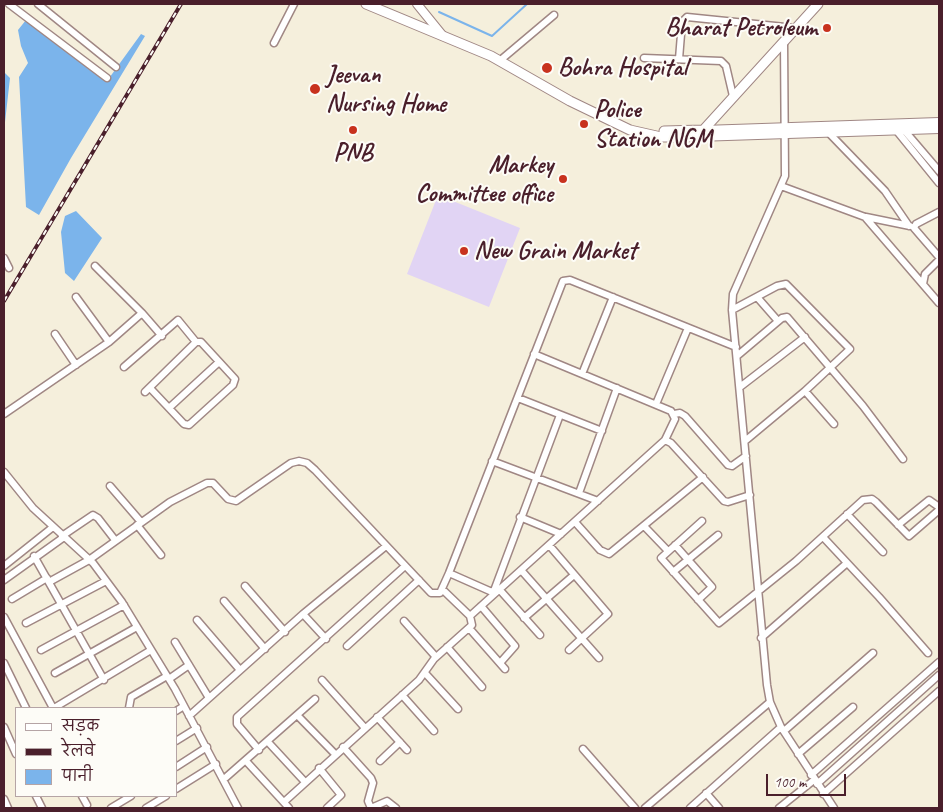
<!DOCTYPE html>
<meta charset="utf-8">
<style>
body{margin:0}
#map{position:relative;width:943px;height:812px;overflow:hidden;background:#f5efdc;font-family:Caveat,"Playpen Sans Deva",sans-serif}
canvas{display:block}
.frame{position:absolute;inset:0;border:5px solid #4a1f2b;pointer-events:none}
.legend{position:absolute;left:15px;top:707px;width:162px;height:90px;box-sizing:border-box;background:#fdfcf7;border:1px solid #b5a4a5;margin:0;padding:6px 9px;list-style:none;font-size:15px;color:#4a1f2b}
.legend li{display:flex;align-items:center;gap:10px;height:25px}
.legend b{width:25px;border:1px solid #b5a4a5}
.scale{position:absolute;left:766px;top:774px;width:80px;height:22px;box-sizing:border-box;border:2px solid #4a1f2b;border-top:0;padding-left:6px;font-size:15px;line-height:18px;white-space:nowrap;color:#4a1f2b;-webkit-text-stroke:4px #fdfcf7;paint-order:stroke}
</style>
<div id="map">
<canvas width="943" height="812"></canvas>
<div class="frame"></div>
<ul class="legend">
<li><b style="height:6px;background:#fff"></b>सड़क</li>
<li><b style="height:6px;background:#4a1f2b"></b>रेलवे</li>
<li><b style="height:14px;background:#7bb4eb"></b>पानी</li>
</ul>
<div class="scale">100 m</div>
</div>
<script>
const g = document.querySelector('canvas').getContext('2d');
g.lineJoin = 'round';
function fill(path, color) { g.fillStyle = color; g.fill(path, 'evenodd'); }
const toPath = rows => new Path2D(rows.map(r => 'M' + r).join(''));
function stroke(path, color, width, dash) { g.strokeStyle = color; g.lineWidth = width; g.lineCap = dash ? 'butt' : 'round'; g.setLineDash(dash || []); g.stroke(path); }
function label(font, color, halo, rows, align = 'center') {
  g.font = font + ' Caveat,sans-serif'; g.lineWidth = 4; g.setLineDash([]); g.textBaseline = 'middle'; g.strokeStyle = halo; g.fillStyle = color; for (const [text, x, y, turn = 0] of rows) {
    g.save(); g.translate(x, y); g.rotate((+turn || 0) * Math.PI / 180); g.textAlign = isNaN(turn) ? turn : align; if (halo) g.strokeText(text, 0, 0); g.fillText(text, 0, 0); g.restore();
  }
}
const built = toPath([
 [438,195,520,228,489,307,407,274]
]);
const water = toPath([
 [26,20,107,81,141,34,145,36,71,158,39,215,26,207,19,77,28,63,21,46,18,30],
 [4,72,10,78,4,131],
 [76,211,102,238,74,281,65,273,61,232,65,216]
]);
const stream = toPath([
 [439,12,492,36,527,4]
]);
const minor = toPath([
 [9,4,107,78],
 [38,4,116,67],
 [784,41,785,176,733,294,732,310,767,685,770,702,781,727,834,808],
 [274,43,294,4],
 [503,58,554,15],
 [644,58,721,61,726,66,733,96],
 [679,59,682,22,687,17,795,28],
 [896,130,939,183],
 [904,130,939,171],
 [828,132,885,191,909,226],
 [781,186,865,217,939,303],
 [939,212,916,224,914,228,939,257],
 [866,217,910,226],
 [4,258,9,268],
 [95,266,142,313,162,336],
 [923,284,925,274,939,260],
 [76,297,109,342],
 [757,297,778,321],
 [732,310,777,286,786,284,850,349,805,391,745,441],
 [55,334,76,365],
 [534,354,671,411,675,419,665,440],
 [737,356,782,318,787,317,863,406,903,459],
 [124,367,178,320,196,342,145,392],
 [582,374,613,297],
 [740,387,805,337],
 [150,388,184,424,189,425,233,385,235,379,201,342,196,342],
 [805,391,834,424],
 [518,398,602,431],
 [656,404,688,328],
 [169,408,219,362],
 [4,414,109,342,142,313],
 [674,414,680,413,685,416,728,465,732,466,746,456],
 [492,461,598,501],
 [4,472,33,508,93,563,122,602,175,689,238,808],
 [110,486,141,522],
 [579,493,617,388],
 [847,514,883,552],
 [520,517,561,534],
 [702,521,661,558,719,623,796,561,863,500,872,499,876,502,909,536,939,510],
 [575,522,600,550,609,554,703,477],
 [137,525,161,555],
 [898,525,929,500,939,507],
 [644,526,668,551],
 [62,536,93,515,98,518,115,540],
 [823,537,879,597,928,653],
 [549,545,608,614,569,650],
 [675,545,712,587,698,600],
 [34,556,104,680],
 [4,566,53,527],
 [521,570,599,658],
 [673,572,718,535],
 [449,573,492,592],
 [4,580,64,537],
 [49,582,89,560,170,502,207,483,213,483,228,499,236,501,291,463,299,461,307,463,315,470,431,593,440,593,449,573,563,281,570,280,736,347],
 [245,586,285,632],
 [499,589,540,635],
 [492,596,560,415],
 [12,599,47,578],
 [224,601,265,649],
 [481,606,515,646,500,663],
 [303,614,326,639],
 [470,616,665,440,671,443,724,501,728,502,750,495],
 [4,617,53,708],
 [524,618,574,575],
 [197,620,240,670],
 [404,621,436,657],
 [26,623,106,581],
 [469,628,505,669],
 [761,638,847,563],
 [175,642,209,698],
 [347,646,419,580],
 [447,647,482,687],
 [41,650,124,605],
 [4,663,26,708],
 [55,673,137,627],
 [425,673,458,709],
 [169,679,189,665],
 [322,680,365,728],
 [402,695,434,731],
 [54,708,151,650],
 [129,708,131,697,167,676],
 [176,711,184,706],
 [297,715,335,754],
 [189,716,303,614,386,546],
 [377,717,407,750],
 [4,727,16,754],
 [784,731,873,653],
 [176,741,197,728],
 [268,742,305,782],
 [343,747,371,778,373,783,368,801,371,808],
 [583,749,635,808],
 [259,750,237,724,237,717,405,566],
 [798,754,853,707],
 [246,761,289,808],
 [380,761,400,742],
 [176,767,207,747],
 [319,768,341,795,327,808],
 [811,775,939,662],
 [224,779,315,699],
 [817,784,939,675],
 [176,789,216,764],
 [706,793,719,808],
 [823,794,939,691],
 [36,796,42,808],
 [82,796,87,805],
 [4,799,8,808],
 [284,802,419,680,434,659,472,625,470,616,442,589],
 [111,808,131,796],
 [146,808,166,796],
 [371,808,387,801,396,808],
 [645,808,770,702],
 [690,808,781,727],
 [779,808,814,780]
]);
const major = toPath([
 [417,4,443,36],
 [703,130,939,122],
 [697,137,939,129]
]);
const highway = toPath([
 [366,4,491,56,570,101,630,130,661,137,697,137,818,4],
 [664,131,703,130]
]);
const rail = toPath([
 [4,301,181,4]
]);
const markers = [
 [827,28,5,"#c8321e"],
 [547,68,6,"#c8321e"],
 [315,89,6,"#c8321e"],
 [584,124,5,"#c8321e"],
 [353,130,5,"#c8321e"],
 [563,179,5,"#c8321e"],
 [464,251,5,"#c8321e"]
];
const poiNames = [
 ["Bharat Petroleum",817,28,"right"],
 ["Bohra Hospital",558,68],
 ["Jeevan",326,75],
 ["Nursing Home",326,104],
 ["Police",594,110],
 ["Station NGM",594,139],
 ["PNB",353,153,"center"],
 ["Markey",553,165,"right"],
 ["Committee office",553,194,"right"],
 ["New Grain Market",474,251]
];
fill(built, '#e1d4f4');
fill(water, '#7bb4eb');
stroke(stream, '#7bb4eb', 2);
stroke(minor, '#a08784', 9);
stroke(major, '#a08784', 10);
stroke(highway, '#a08784', 11);
stroke(minor, '#fff', 6);
stroke(major, '#fff', 8);
stroke(highway, '#fff', 9);
stroke(rail, '#4a1f2b', 4);
stroke(rail, '#fdfcf7', 2, [5.5]);
for (const [x, y, r, color] of markers) { const dot = new Path2D(); dot.arc(x, y, r, 0, 2 * Math.PI); g.fillStyle = color; g.fill(dot); stroke(dot, '#fdfcf7', 2); }
label('bold 25px', '#4a1f2b', '#fdfcf7', poiNames, 'left');
</script>
